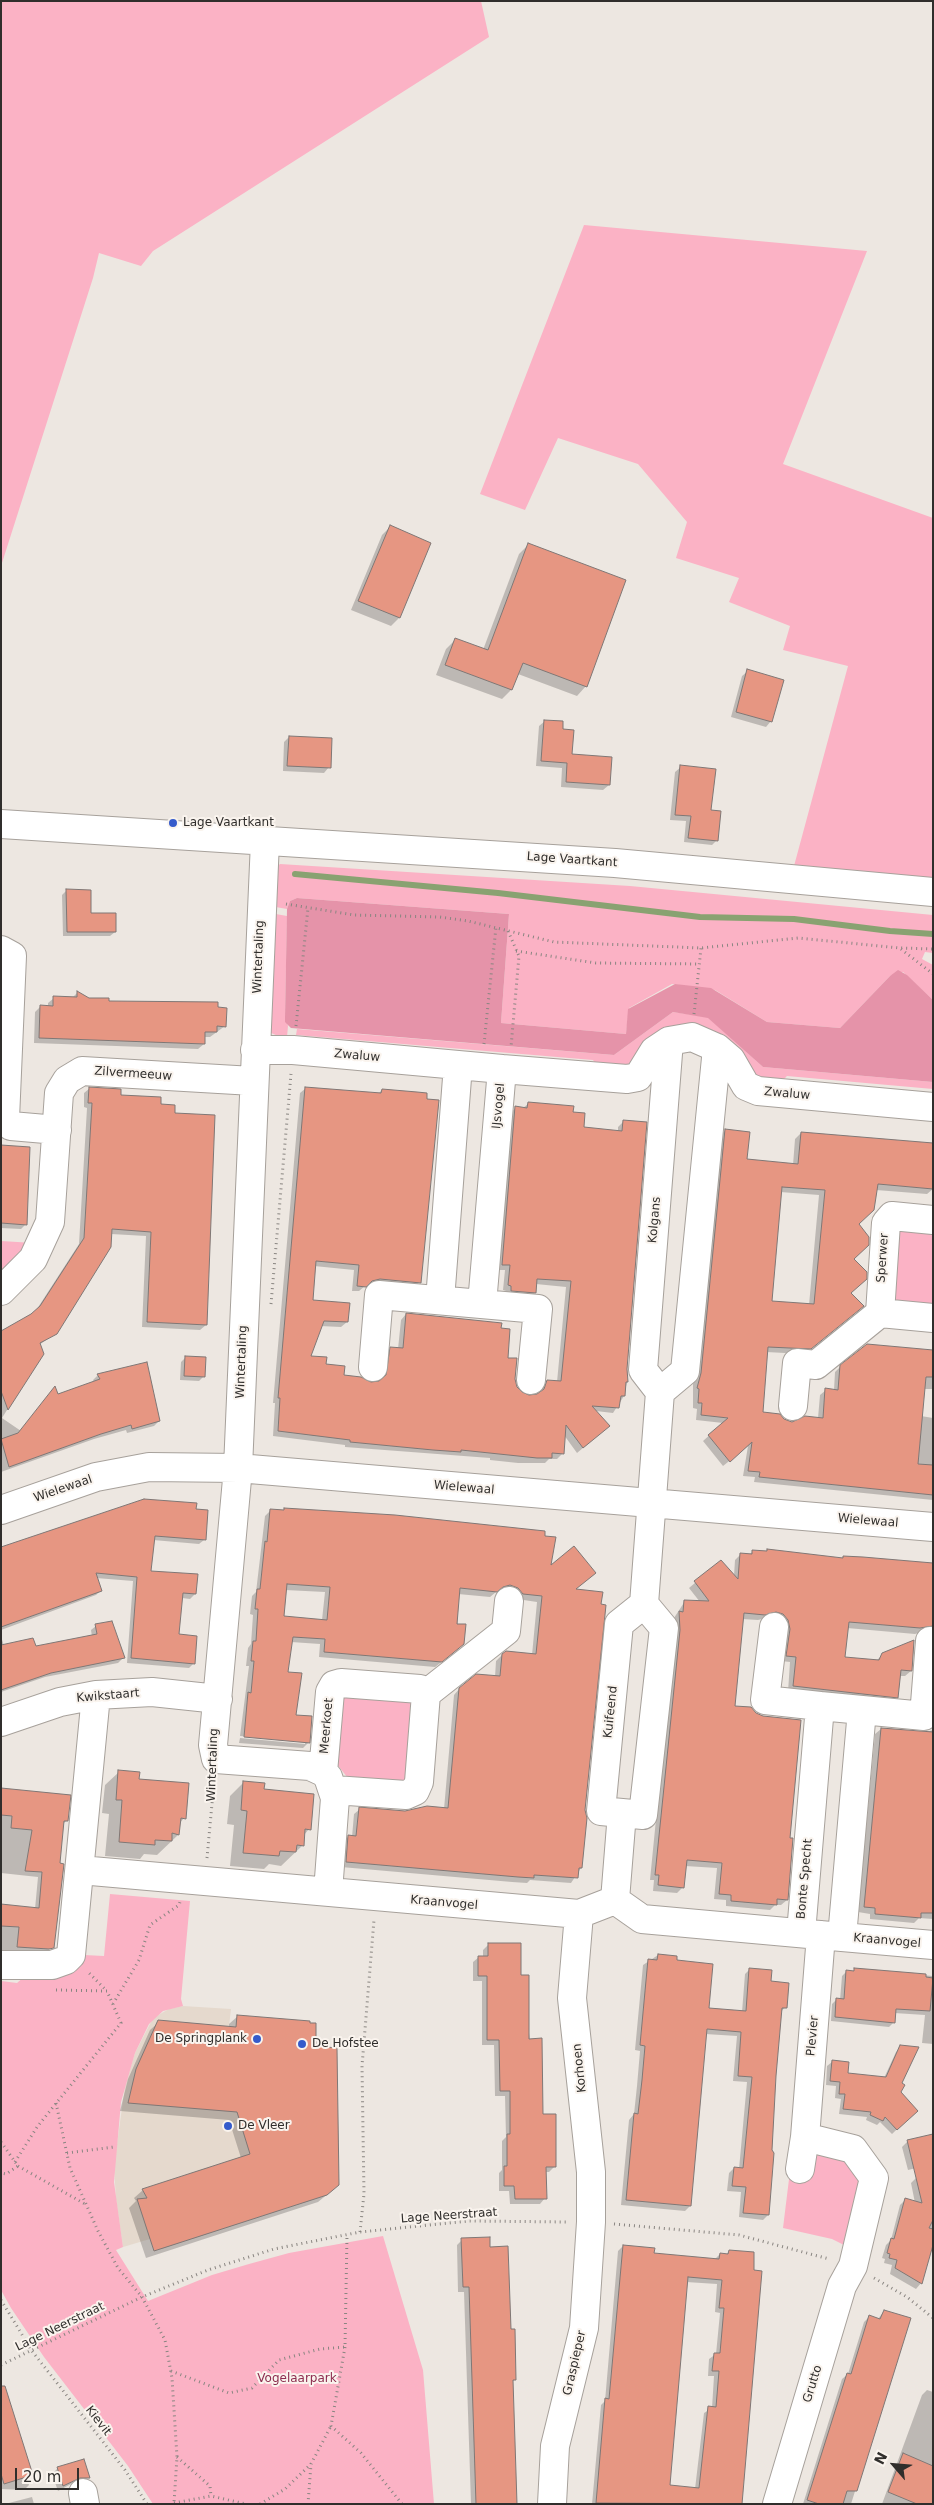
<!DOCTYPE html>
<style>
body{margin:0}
#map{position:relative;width:934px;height:2505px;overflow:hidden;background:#ede7e1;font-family:"DejaVu Sans",sans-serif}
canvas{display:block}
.frame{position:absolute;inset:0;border:2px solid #302e2c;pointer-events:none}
.north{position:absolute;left:869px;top:2440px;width:50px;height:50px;-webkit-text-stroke:4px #faf4ee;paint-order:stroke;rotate:297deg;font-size:14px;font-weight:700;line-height:20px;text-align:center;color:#302e2c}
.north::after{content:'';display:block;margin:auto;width:18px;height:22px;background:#302e2c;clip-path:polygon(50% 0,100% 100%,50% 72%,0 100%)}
.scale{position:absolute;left:15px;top:2468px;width:64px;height:22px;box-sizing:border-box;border:2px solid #302e2c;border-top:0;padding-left:6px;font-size:15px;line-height:18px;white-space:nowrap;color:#302e2c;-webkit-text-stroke:4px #faf4ee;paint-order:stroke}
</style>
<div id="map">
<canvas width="934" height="2505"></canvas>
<div class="frame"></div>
<div class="north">N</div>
<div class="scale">20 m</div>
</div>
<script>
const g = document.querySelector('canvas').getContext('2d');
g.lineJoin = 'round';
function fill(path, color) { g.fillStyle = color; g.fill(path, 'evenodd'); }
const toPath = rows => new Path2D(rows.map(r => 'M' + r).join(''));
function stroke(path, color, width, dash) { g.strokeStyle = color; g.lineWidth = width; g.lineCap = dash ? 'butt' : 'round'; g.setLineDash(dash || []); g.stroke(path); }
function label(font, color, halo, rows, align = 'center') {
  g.font = font + ' "DejaVu Sans",sans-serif'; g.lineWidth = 4; g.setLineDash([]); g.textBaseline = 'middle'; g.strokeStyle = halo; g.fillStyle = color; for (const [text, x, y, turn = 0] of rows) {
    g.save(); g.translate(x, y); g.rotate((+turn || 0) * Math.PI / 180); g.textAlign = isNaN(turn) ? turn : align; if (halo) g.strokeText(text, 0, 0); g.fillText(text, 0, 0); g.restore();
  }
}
const built = toPath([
 [183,2006,231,2009,228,2035,235,2036,237,2015,316,2023,316,2046,337,2048,339,2177,337,2186,328,2194,161,2249,151,2244,150,2239,123,2247,116,2199,114,2166,125,2086,135,2053,153,2018,169,2009]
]);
const green = toPath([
 [1,1,481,1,489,37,153,251,141,266,99,253,93,278,1,566],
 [584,225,867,251,783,464,933,518,933,880,794,866,848,666,783,650,790,626,729,602,739,578,676,558,687,522,638,464,558,438,525,510,480,494],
 [280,864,630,886,933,915,933,953,925,952,922,959,933,965,933,1000,903,972,890,976,840,1028,767,1022,715,990,672,984,629,1008,626,1034,501,1023,509,914,297,898,290,901,287,909,270,906,272,871],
 [270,913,287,916,285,1017,288,1026,287,1037,278,1036,269,1032],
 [673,1012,708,1017,763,1067,933,1082,933,1089,787,1076,780,1083,754,1082,710,1037,635,1071,599,1068,593,1060,296,1035,297,1029,614,1055],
 [894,1222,933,1225,933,1304,888,1300],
 [1,1241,34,1243,1,1279],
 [336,1692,414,1696,408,1786,352,1783,327,1752],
 [110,1894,190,1901,181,1999,183,2006,163,2011,149,2024,135,2053,121,2102,114,2182,123,2247,116,2250,148,2301,212,2275,249,2264,289,2253,383,2236,423,2370,434,2504,153,2504,128,2466,44,2357,11,2308,1,2290,1,1981,17,1983,25,1976,84,1955,104,1956],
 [811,2146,827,2148,865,2170,844,2245,832,2239,783,2228,790,2171]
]);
const forest = toPath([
 [297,898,509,914,501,1023,626,1034,628,1009,675,984,711,988,767,1022,840,1028,890,976,898,970,907,975,933,1000,933,1082,763,1067,708,1018,673,1012,614,1055,291,1028,285,1022,285,1017,287,909,290,901]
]);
const shadow = toPath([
 [390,527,430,543,399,618,391,626,351,610,382,535],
 [529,544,586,686,577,696,518,674,511,690,502,699,436,675,446,649,456,639,483,650,519,554],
 [748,671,771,721,766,727,731,717,742,676],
 [545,721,561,730,571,755,609,785,603,790,561,787,562,768,536,766,539,726],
 [289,737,329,767,324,773,283,771,284,742],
 [681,767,710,812,717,840,712,845,684,842,686,821,670,820,675,772],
 [66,891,90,914,115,932,110,936,63,936,62,895],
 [77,993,89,999,225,1026,210,1037,204,1037,204,1044,198,1049,34,1043,35,1012,40,1007,48,1007,48,1003,54,998,72,998],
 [90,1088,160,1106,206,1325,200,1330,142,1327,146,1236,111,1234,56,1333,39,1345,42,1354,2,1418,21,1431,57,1395,94,1382,93,1380,98,1375,159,1421,154,1426,127,1433,126,1430,94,1439,1,1472,1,1332,35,1312,79,1244,87,1108,84,1107,84,1093],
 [306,1088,378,1094,382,1090,419,1282,414,1288,374,1284,365,1286,359,1291,352,1291,354,1270,314,1266,311,1301,347,1322,341,1327,320,1326,309,1357,343,1377,371,1384,381,1381,385,1354,391,1348,398,1349,401,1320,406,1314,500,1329,516,1387,521,1393,529,1397,539,1394,542,1387,547,1381,557,1382,566,1287,536,1284,535,1293,530,1298,506,1296,506,1291,503,1290,505,1270,497,1270,510,1113,516,1108,523,1108,528,1104,572,1113,582,1128,618,1132,618,1127,624,1121,627,1382,624,1396,613,1413,596,1411,603,1431,577,1453,564,1435,562,1454,557,1459,549,1459,545,1463,518,1463,490,1460,490,1458,345,1447,345,1445,273,1436,275,1403,273,1403,300,1093],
 [725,1131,746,1160,793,1165,795,1139,801,1133,933,1189,927,1194,876,1190,857,1224,849,1293,857,1311,804,1354,766,1352,761,1413,792,1423,818,1418,820,1395,826,1390,834,1390,835,1372,841,1366,933,1351,933,1389,924,1389,921,1416,933,1418,933,1500,754,1482,755,1477,743,1476,748,1446,723,1466,703,1441,723,1423,696,1420,697,1409,693,1408,693,1384,695,1379,719,1136],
 [780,1192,819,1195,809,1305,771,1302],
 [1,1146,26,1224,21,1229,1,1228],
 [186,1357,204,1376,199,1381,180,1380,181,1362],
 [195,1510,204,1540,199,1544,153,1540,150,1572,195,1594,190,1599,182,1598,177,1635,194,1663,189,1668,127,1663,133,1581,96,1578,101,1590,96,1595,1,1630,1,1549],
 [271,1510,589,1578,574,1590,584,1810,581,1868,571,1883,530,1880,527,1883,512,1882,341,1867,343,1842,349,1836,352,1837,354,1814,360,1809,405,1812,444,1809,454,1695,460,1688,495,1677,496,1661,502,1655,532,1655,537,1602,517,1599,504,1591,496,1592,490,1597,458,1594,457,1650,435,1667,319,1657,320,1644,291,1642,286,1673,295,1716,309,1742,303,1748,239,1743,240,1738,305,1744,305,1741,240,1736,249,1666,246,1666,248,1648,251,1644,253,1615,250,1614,252,1596,256,1592,265,1516],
 [285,1590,325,1592,322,1620,282,1617],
 [767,1550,841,1559,843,1557,933,1564,933,1634,925,1631,915,1634,847,1628,844,1658,877,1660,883,1654,911,1671,905,1676,899,1676,897,1697,891,1703,788,1692,790,1662,781,1661,770,1617,758,1620,742,1619,734,1707,755,1714,789,1839,787,1900,781,1905,775,1905,770,1910,726,1906,726,1900,714,1899,717,1868,685,1866,683,1887,677,1893,653,1891,654,1880,650,1880,674,1636,674,1618,685,1601,700,1602,689,1588,721,1561,734,1576,735,1560,741,1554,749,1555,753,1551,765,1552],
 [96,1626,123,1658,118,1663,45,1677,1,1692,1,1636,4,1646,36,1648,92,1637,91,1630],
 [881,1729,923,1733,933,1730,933,1919,919,1918,914,1923,870,1919,870,1914,858,1912,875,1734],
 [119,1772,184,1818,179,1824,178,1835,157,1855,144,1854,140,1859,105,1856,109,1814,102,1813,105,1785],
 [244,1782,263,1790,309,1829,304,1835,303,1845,281,1866,269,1864,264,1869,230,1866,234,1825,227,1824,230,1796],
 [1,1790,67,1820,62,1825,53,1947,42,1954,1,1950,1,1905,35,1909,38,1877,1,1873],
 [489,1944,520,1976,542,2115,555,2166,549,2172,545,2172,545,2198,540,2204,510,2204,509,2191,499,2191,499,2173,502,2170,502,2141,506,2137,505,2096,495,2096,494,2045,482,2045,482,1981,473,1981,473,1962,479,1957,483,1957,483,1950],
 [658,1955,675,1961,707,2009,742,2012,745,1974,750,1969,770,1982,785,2007,781,2012,775,2076,768,2215,763,2220,739,2217,741,2192,727,2191,729,2173,734,2168,739,2169,747,2082,733,2081,737,2036,705,2034,690,2206,685,2211,621,2205,629,2120,634,2114,637,2086,640,2051,635,2050,643,1965],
 [855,1969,933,1976,933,2044,922,2043,925,2015,894,2013,894,2022,889,2027,831,2021,832,2004,837,1999,840,2000,842,1976,847,1971,852,1972],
 [238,2016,315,2048,329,2193,318,2202,146,2258,129,2208,136,2201,134,2198,143,2190,241,2158,229,2120,120,2111,128,2079,150,2030,159,2022,229,2028,229,2024],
 [901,2047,899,2092,916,2111,892,2134,880,2122,877,2125,866,2120,867,2117,839,2114,841,2099,835,2098,836,2086,826,2085,827,2066,832,2062,846,2074,884,2078,896,2052],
 [908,2141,933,2164,908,2170,902,2147],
 [916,2178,933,2181,933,2241,921,2283,916,2289,890,2274,892,2265,884,2263,885,2259,882,2258,886,2245,891,2240,900,2205,905,2200,915,2203,911,2183],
 [462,2240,510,2331,515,2379,512,2382,516,2504,471,2504,464,2292,458,2292,457,2245],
 [623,2246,653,2254,715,2259,720,2254,726,2255,729,2251,741,2504,592,2504,601,2405,605,2401,618,2251],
 [686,2282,717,2284,715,2312,720,2313,716,2354,709,2359,708,2376,714,2376,712,2408,704,2413,695,2489,669,2487],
 [884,2311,909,2319,851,2504,803,2504,842,2379,848,2374,864,2322,869,2317,878,2319],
 [927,2390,933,2392,933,2504,882,2504,922,2395],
 [6,2401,29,2485,24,2490,1,2489,1,2402],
 [58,2468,88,2477,83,2483,73,2483,58,2491,52,2474],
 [32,2497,34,2504,5,2504]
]);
const stream = toPath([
 [295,874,498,893,700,917,794,919,890,931,933,934]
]);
const building = toPath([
 [390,525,431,543,400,618,358,601,390,525],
 [528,543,626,580,587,687,523,663,512,690,445,665,455,638,488,650,528,543],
 [747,669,784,680,772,722,736,712,747,669],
 [544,720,563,721,563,729,574,730,572,754,612,757,610,785,566,782,567,763,541,761,544,720],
 [289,736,332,738,331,768,287,766,289,736],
 [680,765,716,769,711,810,721,811,718,841,688,838,691,816,675,815,680,765],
 [66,889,91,890,91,913,116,913,116,932,67,932,66,889],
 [77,991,89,998,109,998,109,1001,218,1002,218,1007,227,1008,226,1027,217,1026,217,1032,205,1032,205,1044,39,1038,40,1005,53,1006,53,996,77,997,77,991],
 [89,1087,121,1089,121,1095,161,1097,161,1104,175,1105,175,1113,215,1115,207,1325,147,1322,151,1232,112,1229,111,1247,57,1334,40,1343,44,1354,8,1410,1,1391,1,1331,31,1314,40,1306,84,1238,92,1103,88,1103,89,1087],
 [305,1087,381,1093,382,1089,417,1092,427,1093,427,1099,439,1100,421,1283,380,1279,372,1281,366,1287,357,1286,359,1265,316,1261,313,1300,350,1303,348,1322,324,1321,311,1356,327,1357,326,1364,345,1366,344,1375,361,1377,371,1382,379,1381,386,1375,390,1347,403,1348,406,1313,502,1323,501,1328,510,1329,508,1358,517,1358,515,1379,517,1387,522,1392,529,1395,537,1394,544,1389,547,1380,561,1381,571,1281,537,1279,536,1293,511,1291,511,1286,508,1285,510,1265,502,1265,515,1106,527,1108,528,1102,574,1106,573,1112,585,1113,584,1127,622,1131,623,1120,647,1122,627,1369,628,1382,626,1382,625,1396,621,1396,619,1408,592,1406,610,1426,583,1448,566,1425,564,1454,552,1453,552,1458,537,1458,461,1450,461,1452,433,1450,350,1442,350,1440,278,1431,280,1398,278,1398,305,1087],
 [725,1129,750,1132,747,1159,798,1164,801,1132,933,1143,933,1189,878,1184,874,1210,859,1224,869,1237,869,1245,854,1259,867,1272,867,1279,851,1293,864,1306,811,1349,768,1347,763,1412,780,1414,784,1419,792,1422,805,1416,823,1418,825,1388,838,1390,840,1365,867,1344,933,1350,933,1377,926,1377,918,1464,933,1465,933,1495,759,1477,760,1472,748,1471,752,1442,730,1462,708,1435,728,1418,701,1415,702,1403,698,1403,699,1389,697,1388,701,1373,725,1129],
 [782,1187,825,1190,814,1304,772,1301,782,1187],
 [1,1145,30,1147,27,1225,1,1223,1,1145],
 [185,1356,206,1357,205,1377,184,1376,185,1356],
 [147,1362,160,1421,132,1429,131,1425,101,1434,9,1467,1,1439,18,1433,55,1386,58,1394,100,1379,97,1374,147,1362],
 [144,1499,197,1503,196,1509,208,1510,206,1540,155,1536,151,1571,198,1574,196,1594,183,1593,179,1634,197,1636,195,1664,131,1658,137,1577,96,1573,102,1591,1,1627,1,1547,144,1499],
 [284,1508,395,1515,545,1531,545,1536,556,1537,551,1565,574,1546,596,1573,576,1589,603,1592,601,1604,606,1605,585,1810,587,1818,582,1868,579,1868,578,1878,534,1875,534,1878,518,1877,346,1862,348,1835,356,1836,359,1807,405,1811,427,1806,448,1808,459,1688,476,1674,500,1676,502,1654,506,1651,536,1654,542,1596,523,1594,518,1588,510,1585,503,1587,497,1592,460,1588,457,1624,466,1624,464,1644,442,1662,324,1652,325,1639,293,1637,288,1672,302,1673,296,1715,312,1716,310,1743,244,1737,248,1692,251,1693,254,1661,251,1661,253,1641,256,1641,258,1609,255,1609,257,1589,260,1589,265,1541,267,1542,270,1509,284,1510,284,1508],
 [287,1584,330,1587,327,1620,284,1616,287,1584],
 [767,1549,843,1558,843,1556,863,1557,933,1563,933,1626,920,1628,849,1622,845,1657,879,1660,882,1653,914,1640,912,1671,901,1670,898,1698,793,1686,796,1657,786,1656,790,1629,788,1620,783,1614,776,1612,765,1615,744,1613,735,1706,751,1707,756,1713,763,1716,801,1720,790,1838,793,1838,788,1900,777,1899,777,1905,731,1901,731,1895,719,1894,722,1863,687,1860,684,1888,658,1885,659,1875,655,1875,680,1630,679,1611,683,1612,684,1600,709,1601,694,1581,721,1560,738,1579,740,1553,752,1554,752,1550,767,1551,767,1549],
 [112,1621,125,1658,51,1673,1,1690,1,1645,33,1638,36,1646,97,1634,95,1624,112,1621],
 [881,1728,933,1732,933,1913,921,1913,921,1918,875,1914,875,1908,864,1907,881,1728],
 [118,1770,140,1772,139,1779,189,1783,186,1819,181,1818,179,1835,172,1833,172,1841,155,1840,155,1845,119,1842,122,1800,116,1800,118,1770],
 [243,1781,265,1783,264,1789,314,1794,311,1830,305,1829,304,1846,297,1845,296,1852,280,1851,279,1856,243,1853,247,1811,241,1810,243,1781],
 [1,1788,71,1795,68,1821,64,1821,60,1863,64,1864,54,1948,49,1949,17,1947,19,1927,1,1926,1,1904,39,1908,42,1872,25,1871,32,1830,11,1828,12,1816,1,1815,1,1788],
 [488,1943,521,1943,521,1975,529,1975,529,2039,542,2038,543,2114,556,2114,556,2167,546,2167,547,2199,515,2199,514,2186,504,2186,504,2166,507,2166,507,2134,510,2134,510,2091,500,2091,499,2040,487,2040,487,1976,478,1976,478,1956,488,1956,488,1943],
 [658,1954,677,1956,677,1960,713,1964,709,2008,746,2011,749,1968,772,1970,771,1981,789,1983,787,2008,782,2008,776,2076,772,2150,774,2153,769,2215,743,2213,746,2187,732,2186,734,2167,743,2168,752,2077,738,2076,741,2032,707,2029,691,2206,626,2200,634,2113,638,2114,642,2080,645,2046,640,2045,648,1959,657,1960,658,1954],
 [854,1968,926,1974,926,1977,933,1978,930,2011,896,2009,895,2023,835,2017,836,1998,844,1999,846,1970,854,1971,854,1968],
 [237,2015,310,2021,310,2023,316,2023,316,2046,337,2048,339,2185,327,2195,154,2251,137,2199,147,2198,142,2189,250,2154,237,2112,128,2103,136,2069,158,2020,236,2027,237,2015],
 [900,2045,919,2047,902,2083,905,2085,901,2092,918,2111,897,2130,885,2117,883,2121,870,2115,871,2112,843,2109,845,2094,839,2094,840,2082,830,2081,832,2060,849,2062,848,2073,886,2077,900,2045],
 [933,2134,933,2220,929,2228,933,2229,933,2245,922,2284,895,2268,897,2260,889,2258,890,2254,887,2253,891,2238,894,2239,905,2198,922,2203,907,2140,933,2134],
 [490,2237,490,2247,508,2246,511,2329,515,2329,516,2380,513,2380,517,2504,476,2504,469,2287,463,2287,461,2238,490,2237],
 [623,2245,655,2248,654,2253,719,2259,720,2253,728,2254,729,2250,754,2252,754,2270,762,2271,742,2504,596,2503,605,2398,609,2399,623,2245],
 [688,2277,722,2280,719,2308,724,2308,720,2353,714,2353,712,2371,719,2371,716,2407,708,2406,699,2488,670,2485,688,2277],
 [884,2310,911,2318,857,2491,847,2491,843,2504,819,2504,807,2500,847,2373,851,2374,869,2315,880,2319,884,2310],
 [1,2386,5,2386,33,2475,4,2484,1,2474,1,2386],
 [903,2453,933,2466,933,2504,917,2504,888,2492,903,2453],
 [84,2459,90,2478,80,2478,63,2486,57,2467,84,2459]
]);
const path = toPath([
 [286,904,354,915,440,917,468,921,554,942,701,948,798,938,900,948,933,949],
 [508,931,519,956,511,1047],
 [901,949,933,974],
 [516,951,596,963,700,964],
 [694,1014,701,948],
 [296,1026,308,908],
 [484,1044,496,927],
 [271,1304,291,1074],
 [207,1858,214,1782],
 [56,1990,107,1991,87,1971],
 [113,2004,139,1960,150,1925,179,1905,180,1902],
 [56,2103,70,2168,98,2231,118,2268,142,2297,165,2340,172,2378,177,2457,174,2503,172,2504],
 [1,2142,18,2166,6,2174,1,2173],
 [67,2153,114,2147],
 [15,2162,37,2127,121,2023,107,1991],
 [18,2166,85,2204],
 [614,2224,739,2235,829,2259],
 [360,2232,364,2194,362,2066,374,1920],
 [874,2278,907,2297,933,2318],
 [1,2300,32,2351,125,2470,147,2504],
 [345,2347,331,2426,361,2453,402,2504],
 [1,2365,142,2297,208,2270,274,2249,360,2232,469,2221,568,2222],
 [171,2371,229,2393,252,2388,279,2360,320,2349,345,2347,347,2235],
 [177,2457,210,2486,211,2496],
 [174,2503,211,2496,246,2504],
 [260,2504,285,2489,310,2465],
 [308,2504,311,2464,331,2426]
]);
const minor = toPath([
 [1,824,615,863,933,892],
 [265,841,238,1468,213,1745,216,1759,310,1766,323,1772,328,1777,335,1798,328,1892],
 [1,950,12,956,5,1119,11,1126,57,1130],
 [669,1041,643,1370,660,1392,685,1371,717,1048],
 [255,1050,293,1050,458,1065],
 [502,1069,627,1079,638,1077,654,1051,669,1041,692,1037,717,1048,731,1060,746,1086,758,1091,933,1107],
 [933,1220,892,1216,886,1223,880,1313,933,1318],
 [1,1291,33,1259,50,1222,59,1093,67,1080,82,1071,253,1081],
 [440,1300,458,1065,502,1069,482,1304],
 [373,1367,379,1295,538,1309,531,1380],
 [793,1406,797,1363,816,1365,880,1313],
 [1,1510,96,1477,149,1467,238,1468,933,1527],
 [644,1604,619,1624,601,1811,643,1815,664,1628,644,1604,660,1392],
 [774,1627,765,1700,820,1706],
 [426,1694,506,1631,509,1601],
 [862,1710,924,1716,930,1641],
 [1,1722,60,1702,96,1695,152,1692,218,1699],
 [323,1772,330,1692,334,1685,341,1683,420,1689,426,1694,419,1782,415,1791,406,1795,334,1790],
 [80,1870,579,1914,615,1900,642,1919,842,1937,862,1710,820,1706,801,1933],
 [615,1900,622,1813],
 [842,1937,933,1945],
 [1,1965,52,1965,66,1960,71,1955,96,1695],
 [800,2169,805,2137],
 [83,2493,85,2504],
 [552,2504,555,2446,584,2328,591,2222,591,2172,572,1998,579,1914],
 [777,2504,842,2286,853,2266,874,2178,853,2149,805,2137,821,1935]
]);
const markers = [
 [173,823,5,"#355bcb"],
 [257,2039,5,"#355bcb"],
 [302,2044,5,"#355bcb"],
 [228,2126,5,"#355bcb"]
];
const poiNames = [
 ["Lage Vaartkant",183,823],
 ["De Springplank",247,2039,"right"],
 ["De Hofstee",312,2044],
 ["De Vleer",238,2126]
];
const streetNames = [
 ["Lage Vaartkant",572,860,4],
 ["Wintertaling",259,957,-88],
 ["Zwaluw",357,1056,5],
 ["Zilvermeeuw",133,1074,4],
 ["Zwaluw",787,1094,5],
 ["IJsvogel",499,1106,-85],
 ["Kolgans",655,1220,-85],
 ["Sperwer",883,1258,-86],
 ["Wintertaling",242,1362,-88],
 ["Wielewaal",464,1488,5],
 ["Wielewaal",63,1489,-19],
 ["Wielewaal",868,1521,5],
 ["Kwikstaart",108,1696,-5],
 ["Kuifeend",611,1712,-84],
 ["Meerkoet",327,1726,-85],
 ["Wintertaling",213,1765,-88],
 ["Bonte Specht",805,1879,-85],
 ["Kraanvogel",444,1903,5],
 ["Kraanvogel",887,1941,5],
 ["Plevier",813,2036,-85],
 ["Korhoen",580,2068,-96],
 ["Lage Neerstraat",449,2216,-4],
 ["Lage Neerstraat",60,2327,-26],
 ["Graspieper",575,2363,-77],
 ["Grutto",813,2384,-73],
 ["Kievit",98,2421,52]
];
const parkNames = [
 ["Vogelaarpark",297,2379]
];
fill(built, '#e5d9cd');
fill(green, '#fbb2c5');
fill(forest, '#e593a9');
fill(shadow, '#0003');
stroke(stream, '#89a271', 6);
fill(building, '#e69682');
stroke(building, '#7f7775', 1);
stroke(minor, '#a7a19b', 30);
stroke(path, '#898581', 3, [1, 4]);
stroke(minor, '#fff', 28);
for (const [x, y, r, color] of markers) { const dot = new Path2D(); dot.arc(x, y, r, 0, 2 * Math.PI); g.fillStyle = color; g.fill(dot); stroke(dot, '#faf4ee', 2); }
label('12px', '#302e2c', '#faf4ee', poiNames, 'left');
label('12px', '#302e2c', '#faf4ee', streetNames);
label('12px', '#8d2d4f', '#faf4ee', parkNames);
</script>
